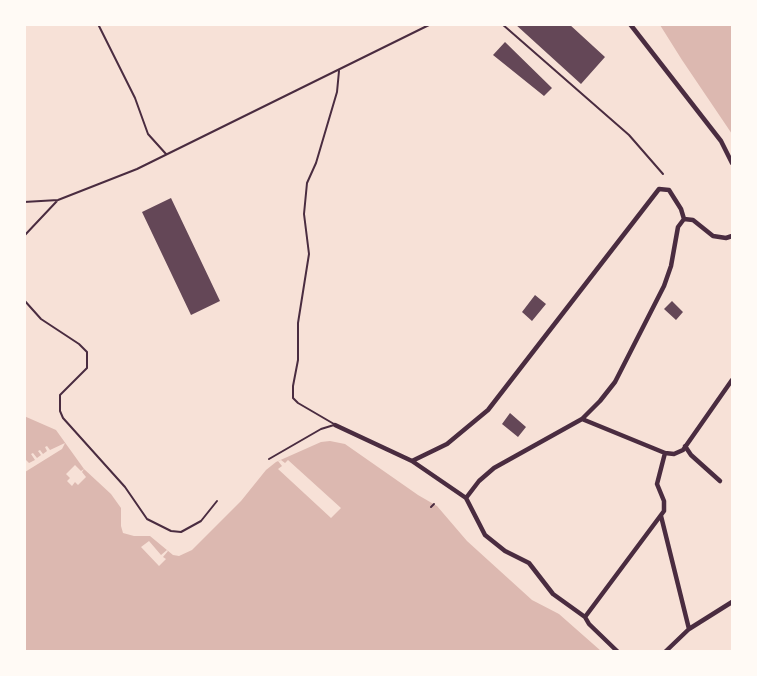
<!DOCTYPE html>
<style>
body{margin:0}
#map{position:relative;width:757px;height:676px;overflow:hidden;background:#f7e1d7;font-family:"PT Sans Narrow",sans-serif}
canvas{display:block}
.frame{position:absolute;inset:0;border:26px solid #fffaf5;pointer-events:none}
</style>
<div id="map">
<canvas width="757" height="676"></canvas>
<div class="frame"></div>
</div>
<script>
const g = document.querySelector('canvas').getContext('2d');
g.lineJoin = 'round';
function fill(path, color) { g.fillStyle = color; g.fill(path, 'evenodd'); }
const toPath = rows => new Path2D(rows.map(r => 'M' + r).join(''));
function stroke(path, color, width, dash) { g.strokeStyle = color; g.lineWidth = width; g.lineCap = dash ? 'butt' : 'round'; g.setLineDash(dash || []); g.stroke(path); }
const water = toPath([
 [660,25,732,25,732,134,682,60],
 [24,416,56,430,84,469,111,494,121,508,121,526,123,533,134,536,150,536,173,555,179,556,192,550,241,501,266,470,276,462,321,442,330,441,345,444,418,495,437,506,467,541,532,600,559,614,601,651,25,651]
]);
const pier = toPath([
 [65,443,62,449,25,472,26,465,25,459,29,463,35,460,31,454,33,453,37,458,41,455,38,451,40,450,43,454,47,451,45,447,47,446,50,450],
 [281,460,285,463,288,460,341,508,331,518,278,469,282,466,278,461],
 [75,465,81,471,84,469,82,472,86,477,78,485,75,482,72,486,67,481,70,478,66,474],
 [149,541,161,555,167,550,168,551,163,557,166,559,159,566,141,547]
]);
const building = toPath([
 [515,24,569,24,605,57,581,84],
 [505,42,552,88,544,96,493,55],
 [171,198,220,301,191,315,142,212],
 [535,295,546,304,532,321,522,312],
 [672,301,683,312,676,320,664,309],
 [510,413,526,427,518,437,502,424]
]);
const path = toPath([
 [431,507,434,504]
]);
const service = toPath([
 [98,24,135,98,148,134,166,154],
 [502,24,629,135,663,174],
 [24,202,58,200,137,169,431,24],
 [24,236,57,201],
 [24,300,41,319,79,344,87,352,87,368,60,395,60,411,63,418,125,487,147,519,171,531,181,532,201,521,217,501],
 [334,424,298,403,293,398,293,386,298,360,298,323,309,254,304,214,307,183,316,163,337,92,339,71],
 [269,459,321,429,334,425]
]);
const minor = toPath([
 [630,24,721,141,732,163],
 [684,219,693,220,713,236,726,238,732,236],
 [582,419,665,453,674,454,683,450,732,380],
 [335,425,412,461,466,498,485,535,505,551,529,563,553,594,585,617,589,624,618,652],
 [685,446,691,455,720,481],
 [412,461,447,444,488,410,659,189,669,190,681,209,684,219],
 [466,498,479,481,494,468,582,419,600,401,615,382,664,286,671,266,678,227,684,219],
 [661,516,689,629],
 [585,617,664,511,664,501,657,484,665,453],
 [665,652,689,629,732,602]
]);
fill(water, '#dcb8b0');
fill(pier, '#f7e1d7');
fill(building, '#644757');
stroke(path, '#4a2c40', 2);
stroke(service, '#4a2c40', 2);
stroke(minor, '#4a2c40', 4.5);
</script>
